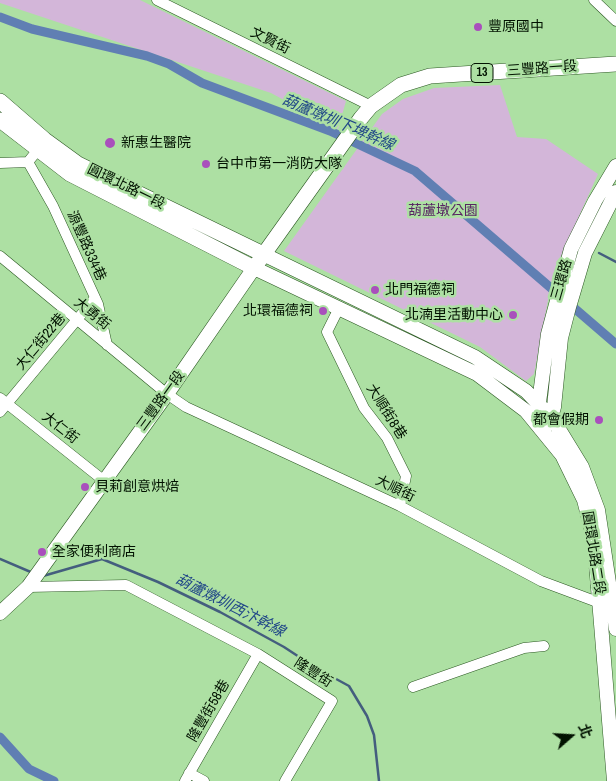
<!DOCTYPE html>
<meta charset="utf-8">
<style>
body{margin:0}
#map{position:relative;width:616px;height:781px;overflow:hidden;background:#ade0a3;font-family:"Archivo Narrow","Noto Sans TC",sans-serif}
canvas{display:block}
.north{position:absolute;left:546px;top:711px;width:50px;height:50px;-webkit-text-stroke:4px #ade0a3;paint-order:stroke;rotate:71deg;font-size:14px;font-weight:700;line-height:20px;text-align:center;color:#021201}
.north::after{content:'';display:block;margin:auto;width:18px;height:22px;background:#021201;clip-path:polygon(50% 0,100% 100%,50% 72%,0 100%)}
</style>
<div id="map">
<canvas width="616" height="781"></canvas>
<div class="north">北</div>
</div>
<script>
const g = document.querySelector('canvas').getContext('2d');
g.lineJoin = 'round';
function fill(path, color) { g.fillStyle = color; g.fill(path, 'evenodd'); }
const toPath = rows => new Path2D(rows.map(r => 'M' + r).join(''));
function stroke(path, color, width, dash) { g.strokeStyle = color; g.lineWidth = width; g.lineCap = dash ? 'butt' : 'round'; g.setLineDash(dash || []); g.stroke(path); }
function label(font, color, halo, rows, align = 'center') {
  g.font = font + ' "Archivo Narrow","Noto Sans TC",sans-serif'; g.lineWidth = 5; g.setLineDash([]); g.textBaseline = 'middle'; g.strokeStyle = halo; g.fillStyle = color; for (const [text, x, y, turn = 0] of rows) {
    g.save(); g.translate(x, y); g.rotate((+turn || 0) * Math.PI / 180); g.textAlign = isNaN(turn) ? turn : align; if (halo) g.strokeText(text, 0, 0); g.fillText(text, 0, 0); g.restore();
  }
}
const green = toPath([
 [0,0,140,0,346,101,338,129,271,93,0,3],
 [500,85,517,137,546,139,598,174,553,274,534,374,526,381,480,347,284,251,382,114,403,99,434,88]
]);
const stream = toPath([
 [599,253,616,262],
 [0,559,33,573],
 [43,576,102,559,158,582,220,612,284,647,316,668,349,686,367,716,374,735,379,781]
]);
const canal = toPath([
 [0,17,32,29,147,56,169,64,202,83,330,131,415,171,616,344],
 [0,737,29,769,54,781]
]);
const street = toPath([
 [157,0,371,106],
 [594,0,616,21],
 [28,162,53,206,98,304,107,345],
 [0,163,28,162,41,146],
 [0,256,167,394,186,407,400,506,541,581,600,603,605,602],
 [339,308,327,332,364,408,387,438,406,476,400,506],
 [0,398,103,480],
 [0,412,95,298],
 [28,587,126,585,258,654,332,701,285,781],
 [413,687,524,648,544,646],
 [189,773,204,781],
 [185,781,258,654]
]);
const secondary = toPath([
 [263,254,475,357,526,391,552,418,582,467,598,510,616,629],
 [538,410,548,334,571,249,595,201,616,166],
 [549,424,554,407,561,338,569,307,585,253,616,192],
 [0,613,28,587,167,394,254,268,477,374,526,411,562,455,584,500,594,539,614,781]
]);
const primary = toPath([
 [0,101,45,140,78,164,263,254],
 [0,120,70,174,254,268,361,118,371,106,401,85,430,76,616,64]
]);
const markers = [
 [478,27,5,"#a94fbc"],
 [110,143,6,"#a94fbc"],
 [206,164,5,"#a94fbc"],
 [375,290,5,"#a94fbc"],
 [323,311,5,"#a94fbc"],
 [513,315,5,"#a94fbc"],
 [599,420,5,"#a94fbc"],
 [85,487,5,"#a94fbc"],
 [42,552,5,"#a94fbc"]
];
const shields = [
 [482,73,22]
];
const shieldNames = [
 ["13",482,73]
];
const poiNames = [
 ["豐原國中",488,27],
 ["新惠生醫院",121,143],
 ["台中市第一消防大隊",216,164],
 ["北門福德祠",385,290],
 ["北環福德祠",313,311,"right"],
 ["北湳里活動中心",503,315,"right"],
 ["都會假期",589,420,"right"],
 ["貝莉創意烘焙",95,487],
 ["全家便利商店",52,552]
];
const streetNames = [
 ["文賢街",270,41,26],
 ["三豐路一段",542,69,-4],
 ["圓環北路一段",126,187,26],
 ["源豐路334巷",86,246,66],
 ["三環路",562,280,-74],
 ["大勇街",92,314,39],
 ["大仁街22巷",41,342,-50],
 ["三豐路一段",161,401,-54],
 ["大順街8巷",386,412,58],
 ["大仁街",60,428,38],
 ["大順街",395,489,26],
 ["圓環北路二段",593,553,81],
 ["隆豐街",313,673,32],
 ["隆豐街58巷",209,711,-60]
];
const parkNames = [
 ["葫蘆墩公園",443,211]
];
const waterNames = [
 ["葫蘆墩圳下埤幹線",338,123,23],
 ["葫蘆燉圳西汴幹線",230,606,27]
];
fill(green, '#d3b6d9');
stroke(stream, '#445e7e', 2.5);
stroke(canal, '#607fb3', 9);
stroke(street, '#2b5822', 11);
stroke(secondary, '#2b5822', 15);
stroke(primary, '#2b5822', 16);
stroke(street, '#fff', 10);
stroke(secondary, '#fff', 14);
stroke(primary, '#fff', 15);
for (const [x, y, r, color] of markers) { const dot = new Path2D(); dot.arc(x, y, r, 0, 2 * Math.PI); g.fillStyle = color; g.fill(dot); stroke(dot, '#ade0a3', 2); }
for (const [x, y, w] of shields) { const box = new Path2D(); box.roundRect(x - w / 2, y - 9.5, w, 19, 4); g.fillStyle = '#ade0a3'; g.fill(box); stroke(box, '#021201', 1); }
label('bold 12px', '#021201', null, shieldNames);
label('14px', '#021201', '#ade0a3', poiNames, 'left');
label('14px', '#021201', '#ade0a3', streetNames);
label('14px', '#582463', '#ade0a3', parkNames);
label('italic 15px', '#214788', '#ade0a3', waterNames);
</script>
